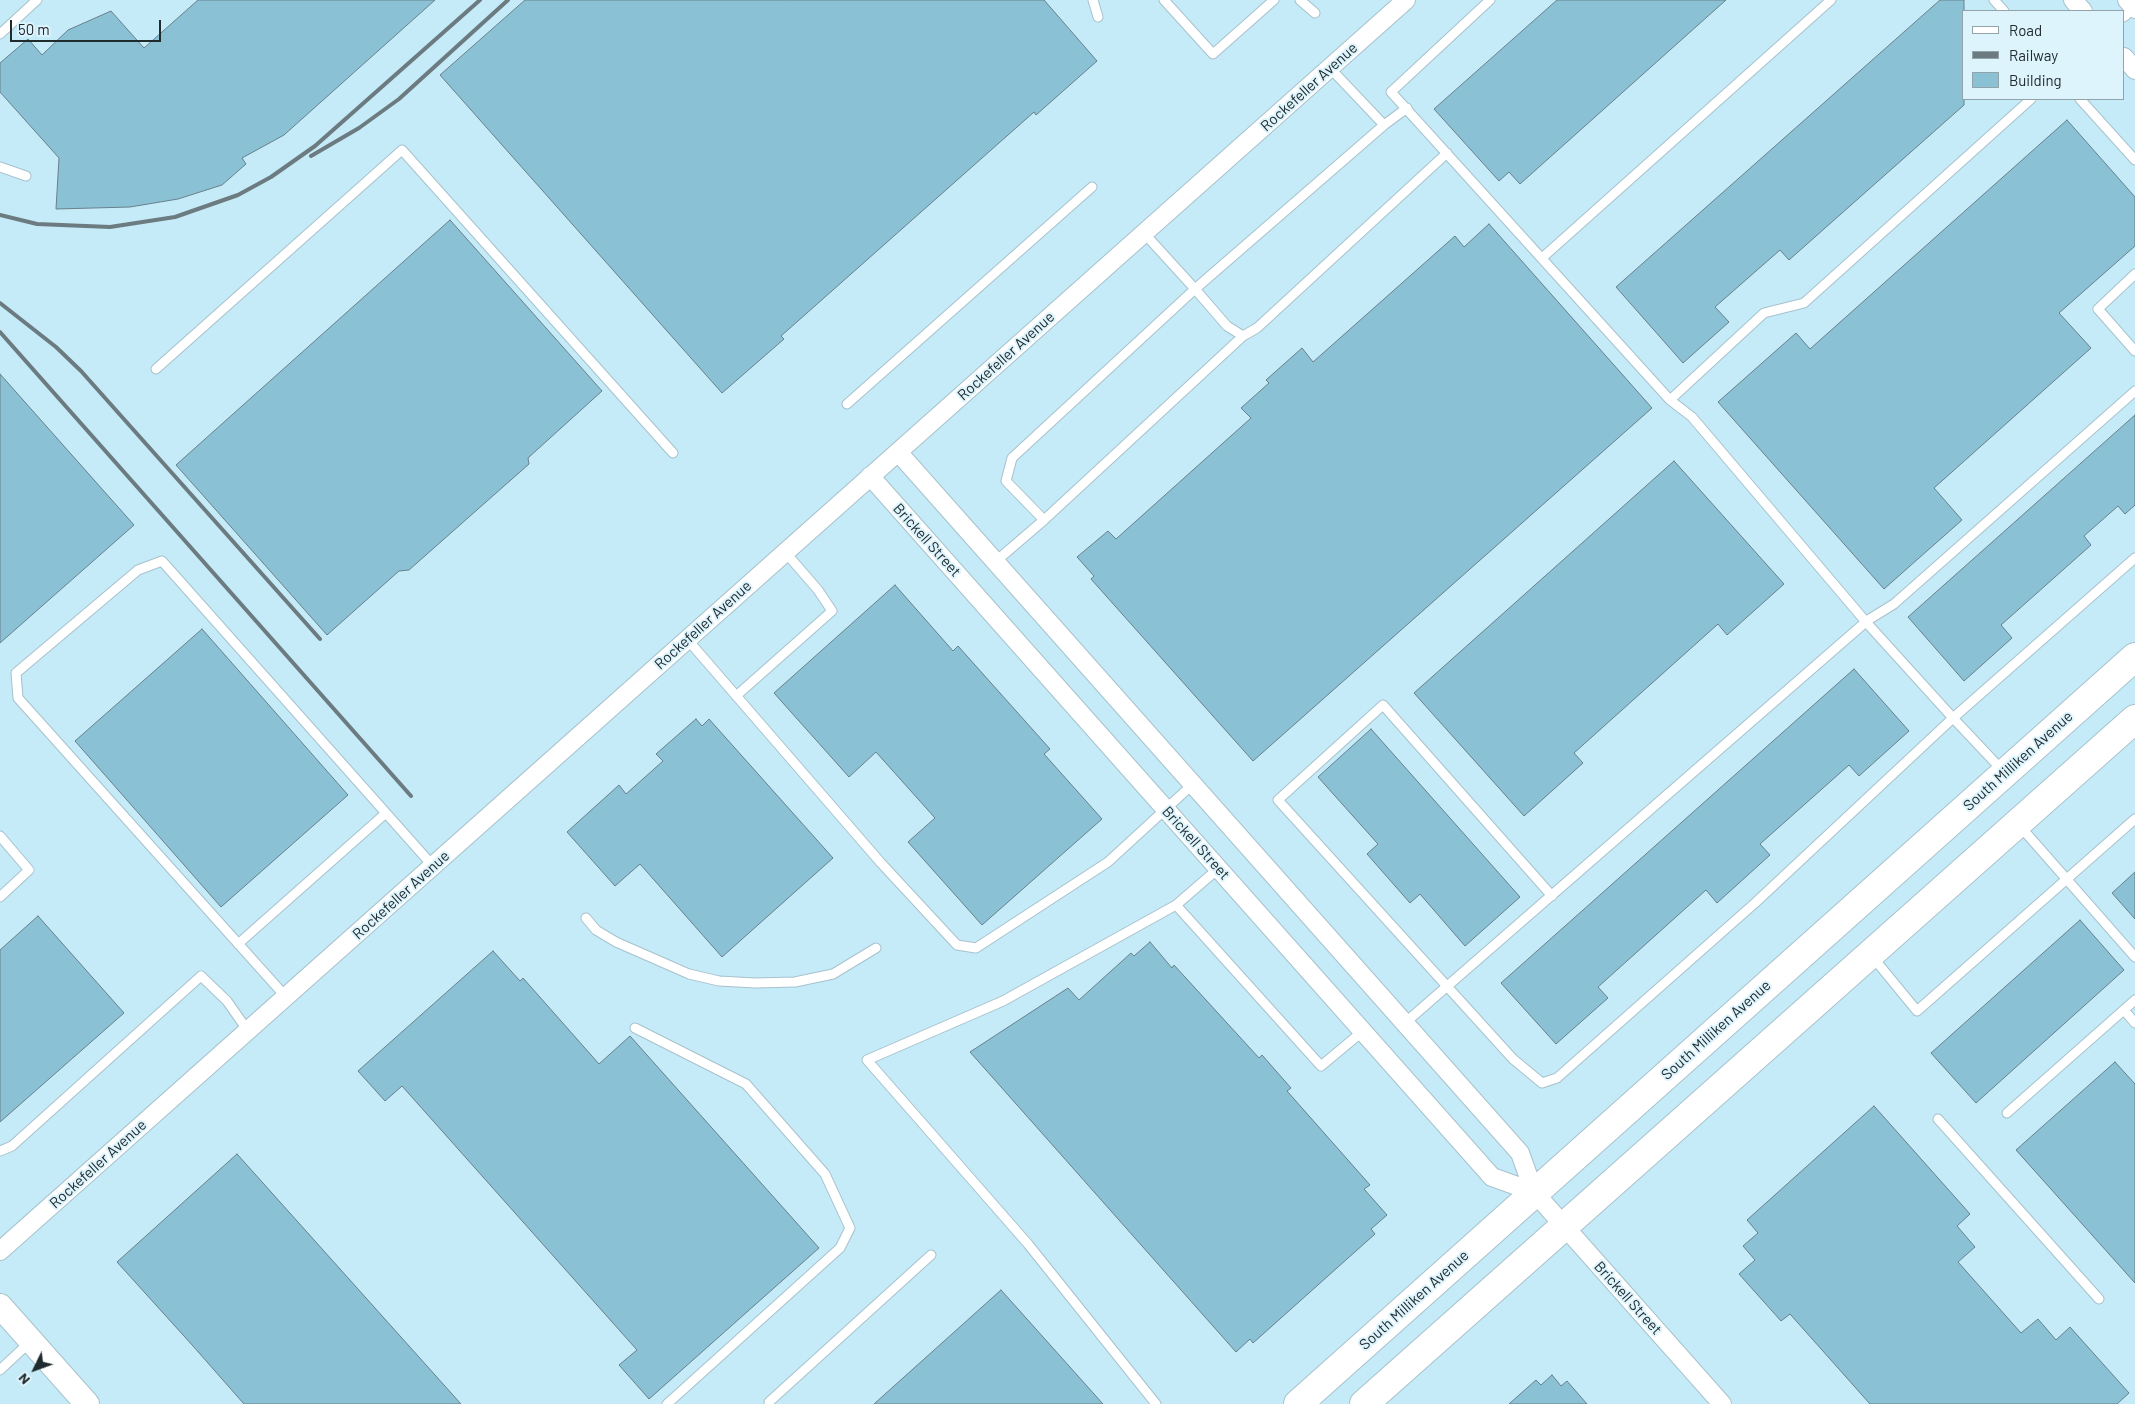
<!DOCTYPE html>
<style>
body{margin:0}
#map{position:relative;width:2135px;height:1404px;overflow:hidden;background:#def4fd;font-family:Barlow,sans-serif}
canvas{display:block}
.legend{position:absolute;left:1962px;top:10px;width:162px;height:90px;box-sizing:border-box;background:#def4fd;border:1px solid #92a4aa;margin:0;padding:6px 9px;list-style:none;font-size:15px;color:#202b2e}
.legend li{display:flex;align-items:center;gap:10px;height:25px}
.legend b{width:25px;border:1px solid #92a4aa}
.north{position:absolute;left:10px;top:1344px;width:50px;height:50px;-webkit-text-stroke:4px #def4fd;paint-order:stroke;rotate:228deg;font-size:14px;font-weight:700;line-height:20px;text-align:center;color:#202b2e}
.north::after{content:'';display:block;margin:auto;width:18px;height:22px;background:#202b2e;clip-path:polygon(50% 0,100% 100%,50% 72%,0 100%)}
.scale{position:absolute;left:10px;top:20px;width:151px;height:22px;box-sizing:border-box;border:2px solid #202b2e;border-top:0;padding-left:6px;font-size:15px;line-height:18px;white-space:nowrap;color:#202b2e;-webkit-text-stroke:4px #def4fd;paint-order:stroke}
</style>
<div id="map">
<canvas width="2135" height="1404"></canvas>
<ul class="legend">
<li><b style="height:6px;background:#fff"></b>Road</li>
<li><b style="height:6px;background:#6b7b80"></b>Railway</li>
<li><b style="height:14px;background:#8bc1d5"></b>Building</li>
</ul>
<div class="north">N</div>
<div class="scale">50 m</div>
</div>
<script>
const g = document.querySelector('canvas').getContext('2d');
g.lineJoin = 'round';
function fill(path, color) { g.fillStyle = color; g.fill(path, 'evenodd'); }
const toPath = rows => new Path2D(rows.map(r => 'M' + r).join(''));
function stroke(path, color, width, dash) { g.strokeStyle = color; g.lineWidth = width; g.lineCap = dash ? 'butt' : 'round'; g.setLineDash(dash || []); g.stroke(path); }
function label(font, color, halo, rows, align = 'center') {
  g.font = font + ' Barlow,sans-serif'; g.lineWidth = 4; g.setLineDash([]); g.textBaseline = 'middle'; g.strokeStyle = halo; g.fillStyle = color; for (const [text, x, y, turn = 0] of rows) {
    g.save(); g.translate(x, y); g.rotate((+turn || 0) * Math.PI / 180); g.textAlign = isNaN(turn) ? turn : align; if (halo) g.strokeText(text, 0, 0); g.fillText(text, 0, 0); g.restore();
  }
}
const built = toPath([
 [0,0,2135,0,2135,1404,0,1404],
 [1964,11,2124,11,2124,99,1964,99]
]);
const building = toPath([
 [198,0,435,0,284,135,242,158,246,164,222,185,178,199,130,207,56,209,59,158,0,92,0,63,28,39,42,55,68,30,111,11,144,48,198,0],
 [525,0,1044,0,1097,61,1036,115,1034,112,781,336,784,339,722,393,440,75,525,0],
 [1557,0,1726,0,1520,184,1509,172,1499,181,1434,109,1557,0],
 [1940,0,1964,0,1964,105,1789,260,1780,250,1715,307,1729,322,1683,363,1616,287,1940,0],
 [2067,120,2135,197,2135,246,2059,313,2091,348,1934,488,1962,520,1884,589,1718,402,1796,333,1810,349,2067,120],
 [450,220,602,391,528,458,529,464,409,570,399,571,327,635,176,465,450,220],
 [1489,224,1652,408,1253,761,1091,579,1094,576,1077,557,1108,531,1116,539,1251,418,1241,408,1269,383,1266,380,1302,348,1313,362,1455,236,1464,247,1489,224],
 [0,374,134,525,0,643,0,374],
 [2135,415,2135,505,2125,514,2118,506,2084,536,2091,545,2001,625,2012,638,1964,681,1908,617,2135,415],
 [1674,461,1784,584,1727,635,1718,624,1574,753,1583,763,1524,816,1414,693,1674,461],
 [895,585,953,651,958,646,1050,749,1044,754,1102,819,982,925,908,842,935,818,876,752,849,777,774,693,895,585],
 [202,629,348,795,221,907,75,741,202,629],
 [1854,669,1909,731,1859,776,1849,765,1760,844,1770,855,1717,903,1706,890,1598,987,1608,998,1556,1044,1501,983,1854,669],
 [696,719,702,726,709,719,833,858,722,957,640,864,615,886,567,832,619,785,626,794,663,761,656,754,696,719],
 [1371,729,1520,897,1465,946,1420,894,1410,903,1367,854,1378,844,1318,777,1371,729],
 [2135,872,2135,919,2112,893,2135,872],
 [38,916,124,1013,0,1122,0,950,38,916],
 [2080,920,2124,970,1976,1103,1931,1053,2080,920],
 [1150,942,1172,968,1174,965,1259,1058,1262,1055,1291,1088,1287,1091,1370,1185,1364,1189,1387,1215,1371,1229,1375,1234,1253,1343,1250,1339,1236,1352,970,1052,1068,988,1079,1000,1131,953,1134,956,1150,942],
 [493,951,520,981,523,978,599,1064,630,1036,819,1248,649,1399,619,1365,637,1350,402,1086,385,1101,358,1071,493,951],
 [2115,1062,2135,1084,2135,1283,2016,1150,2115,1062],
 [1874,1106,1970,1214,1957,1226,1975,1247,1958,1262,2021,1333,2038,1319,2056,1340,2070,1327,2129,1393,2117,1404,1870,1404,1790,1314,1781,1321,1739,1274,1755,1260,1743,1246,1758,1233,1747,1220,1874,1106],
 [237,1154,461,1404,244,1404,193,1346,117,1262,237,1154],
 [1001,1290,1103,1404,874,1404,1001,1290],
 [1552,1375,1561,1386,1567,1381,1587,1404,1509,1404,1536,1380,1541,1385,1552,1375]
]);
const service = toPath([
 [1093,0,1098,17],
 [1164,0,1213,54,1274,0],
 [1300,0,1315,13],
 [1490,0,1391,92,1670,400,1692,417,1866,622,1953,718,2135,558],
 [1994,0,2004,11],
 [2124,17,2134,8],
 [0,34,37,0],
 [2080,99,2135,160],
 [1384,125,1407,108],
 [0,167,26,176],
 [1144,233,1195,289,1384,125,1330,68],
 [1542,258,1831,0],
 [2135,274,2098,309,2135,351],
 [156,369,402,150,673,453],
 [1670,400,1764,313,1804,303,2031,99],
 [847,404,1092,187],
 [1044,520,1243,336],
 [995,562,1044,520,1006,481,1012,458,1195,289,1227,326,1243,336,1257,328,1447,153],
 [687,639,881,863,957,945,976,948,1108,862,1193,784],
 [736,696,832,611,818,590,785,552],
 [2019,825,2135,957],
 [0,836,29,870,0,897],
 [1219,868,1176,905,1321,1066,1363,1031],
 [1552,896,1383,705,1278,800,1513,1059,1542,1083,1557,1078,1755,903,1953,718,2003,771],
 [586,918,596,930,616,942,689,974,719,981,755,983,795,982,833,974,876,948],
 [238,944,386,813],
 [1871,955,1917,1011,2135,819],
 [286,997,18,698,16,673,138,570,162,561,433,866],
 [2124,1010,2135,1023],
 [1406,1022,1868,620,1894,604,2135,391],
 [635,1028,746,1084,825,1174,850,1228,840,1248,667,1404],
 [2007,1113,2135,1000],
 [1938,1119,2099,1299],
 [0,1151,12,1146,201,976,227,1001,248,1031],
 [0,1370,31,1341],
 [769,1402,931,1255],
 [1156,1404,1028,1244,867,1060,1003,1001,1176,905]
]);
const minor = toPath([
 [2073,0,2083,11],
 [2127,0,2135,9],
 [2124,57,2135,70],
 [898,452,1520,1153,1534,1192,1722,1404],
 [870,476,1492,1177,1534,1192],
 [0,1251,1406,0]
]);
const secondary = toPath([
 [0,1306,87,1404]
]);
const primary = toPath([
 [1298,1404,2135,657],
 [1364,1404,2135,719]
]);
const rail = toPath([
 [311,156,359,128,399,99,508,0],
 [0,215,37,224,110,227,175,217,238,195,271,177,315,146,480,0],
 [0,303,56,347,81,371,320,639],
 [0,332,411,796]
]);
const streetNames = [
 ["Rockefeller Avenue",1309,87,-42],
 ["Rockefeller Avenue",1006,356,-42],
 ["Brickell Street",927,540,48],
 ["Rockefeller Avenue",703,625,-42],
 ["South Milliken Avenue",2018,761,-42],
 ["Brickell Street",1196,843,48],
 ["Rockefeller Avenue",401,895,-42],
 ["South Milliken Avenue",1716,1030,-42],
 ["Rockefeller Avenue",98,1164,-42],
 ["Brickell Street",1628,1298,48],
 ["South Milliken Avenue",1414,1300,-42]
];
fill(built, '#c5eaf8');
fill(building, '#8bc1d5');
stroke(building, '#68818b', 1);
stroke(service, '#a7c2cc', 11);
stroke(minor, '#a7c2cc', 20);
stroke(secondary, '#a7c2cc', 26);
stroke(primary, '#a7c2cc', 30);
stroke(service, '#fff', 9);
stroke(minor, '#fff', 18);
stroke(secondary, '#fff', 24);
stroke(primary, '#fff', 28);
stroke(rail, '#6b7b80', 4);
label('15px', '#202b2e', '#def4fd', streetNames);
</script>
